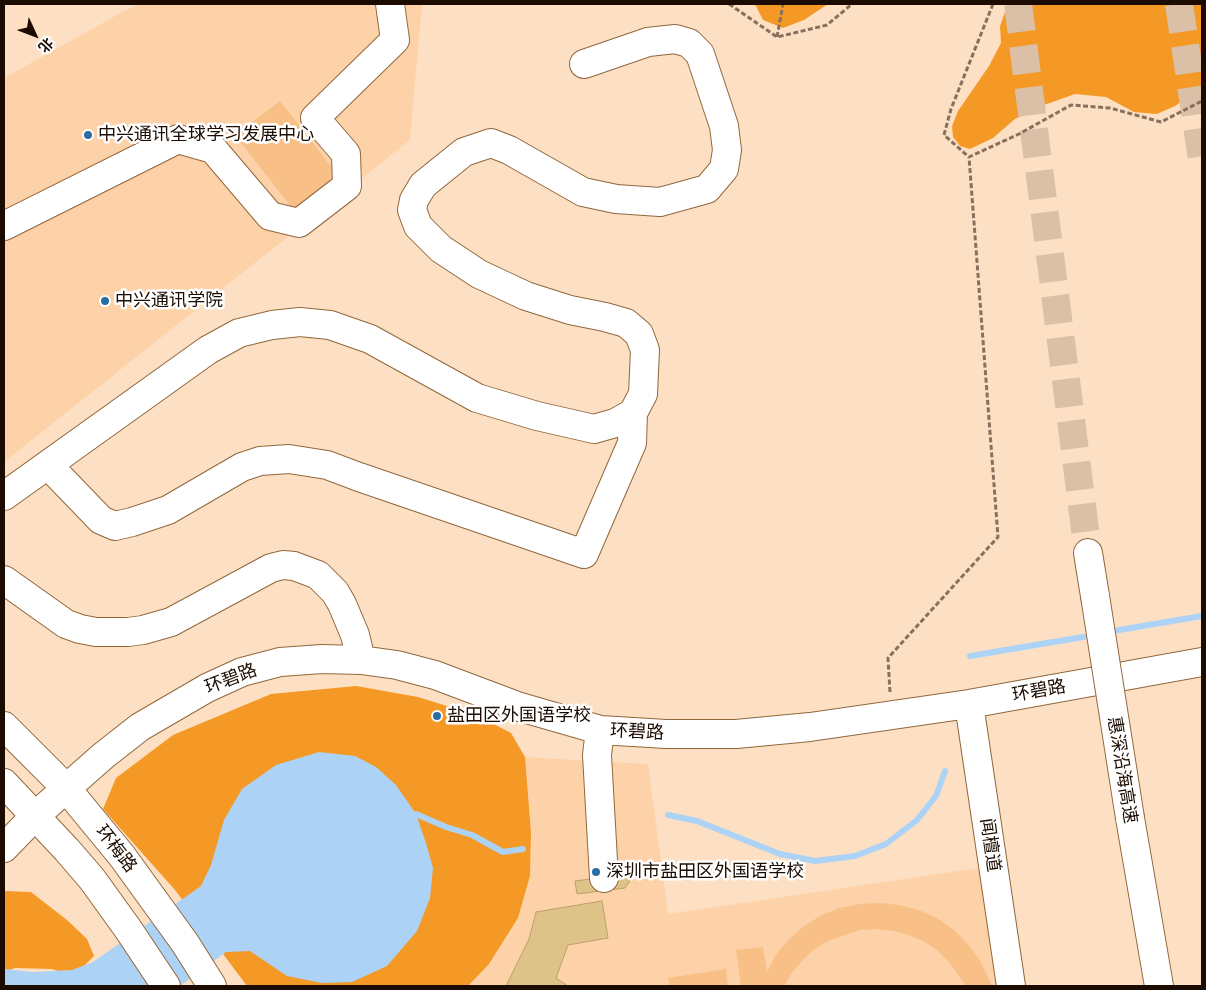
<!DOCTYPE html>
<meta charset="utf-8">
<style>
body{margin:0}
#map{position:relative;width:1206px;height:990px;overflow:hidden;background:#fde0c4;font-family:Cabin,"Noto Sans SC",sans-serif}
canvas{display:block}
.frame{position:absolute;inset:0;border:5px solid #1b0b00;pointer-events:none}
.north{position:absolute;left:10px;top:10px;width:50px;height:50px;-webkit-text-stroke:4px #fff;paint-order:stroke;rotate:133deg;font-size:14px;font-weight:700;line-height:20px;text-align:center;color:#1b0b00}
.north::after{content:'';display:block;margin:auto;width:18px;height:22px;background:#1b0b00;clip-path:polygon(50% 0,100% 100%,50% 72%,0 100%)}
</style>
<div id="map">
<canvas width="1206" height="990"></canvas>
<div class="frame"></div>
<div class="north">北</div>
</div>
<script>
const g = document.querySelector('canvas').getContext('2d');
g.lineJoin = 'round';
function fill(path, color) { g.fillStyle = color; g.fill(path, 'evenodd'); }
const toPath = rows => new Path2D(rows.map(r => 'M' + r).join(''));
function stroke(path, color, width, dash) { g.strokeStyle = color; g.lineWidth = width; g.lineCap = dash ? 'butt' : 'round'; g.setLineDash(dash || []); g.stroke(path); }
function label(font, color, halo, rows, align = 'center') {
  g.font = font + ' Cabin,"Noto Sans SC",sans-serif'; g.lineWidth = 5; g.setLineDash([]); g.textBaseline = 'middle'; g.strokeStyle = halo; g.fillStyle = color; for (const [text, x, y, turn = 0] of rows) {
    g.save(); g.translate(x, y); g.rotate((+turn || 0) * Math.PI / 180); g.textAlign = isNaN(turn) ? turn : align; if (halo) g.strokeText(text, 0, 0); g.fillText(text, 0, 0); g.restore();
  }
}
const built = toPath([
 [141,4,422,4,410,140,4,462,4,78,124,11],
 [525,757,648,764,668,914,985,867,1002,986,468,986,489,964,518,918,530,876,531,833]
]);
const green = toPath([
 [280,101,344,183,299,217,235,135],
 [879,903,899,905,919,910,937,918,954,930,968,944,980,960,992,986,966,986,950,963,938,951,925,942,909,935,893,931,877,929,860,930,828,941,814,949,802,961,791,974,784,986,741,986,736,950,763,947,767,972,775,956,788,940,803,927,820,916,839,908,859,904],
 [726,969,728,986,670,986,668,978]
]);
const forest = toPath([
 [755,4,828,4,804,20,783,28,763,20],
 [1008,4,1202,4,1202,87,1175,106,1157,114,1134,112,1106,97,1075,94,1044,105,1015,119,993,138,970,149,960,146,953,137,952,126,958,111,989,66,1001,43,1000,26],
 [356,686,418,697,476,715,511,733,525,757,531,833,530,876,518,918,489,964,468,986,247,986,175,890,103,809,116,778,173,735,271,694],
 [4,891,31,892,67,920,87,939,94,956,84,966,67,973,51,969,15,968,4,972]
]);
const water = toPath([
 [319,752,355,756,376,767,396,785,416,814,426,843,433,868,430,898,417,931,387,966,352,982,322,983,287,976,250,951,226,952,180,986,4,986,5,969,33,972,72,970,93,962,201,886,211,865,224,820,242,789,276,765]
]);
const stream = toPath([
 [1107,632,1202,616],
 [970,656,1095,635],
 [416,814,446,827,472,835,503,852,523,849],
 [668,815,697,821,780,854,815,861,855,856,886,844,917,820,936,796,945,771]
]);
const building = toPath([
 [635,873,625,888,577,894,575,881,635,873],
 [602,901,608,938,568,945,556,978,568,986,506,986,529,939,536,912,602,901]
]);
const highwayTunnel = toPath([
 [1018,4,1088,553],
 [1179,4,1202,159]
]);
const path = toPath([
 [729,4,777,37,827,25,852,4],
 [993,4,951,109,944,135,969,157,1019,134,1071,105,1110,108,1161,122,1202,101],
 [777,37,783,4],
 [890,692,888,658,998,537,969,157]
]);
const minor = toPath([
 [4,226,178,139,213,149,270,216,299,223,347,186,346,154,315,118,395,40,390,4],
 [48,465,101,520,115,526,132,522,168,510,242,467,260,461,289,459,327,465,359,477,584,554,632,443,633,413],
 [4,496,208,350,239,333,272,325,300,322,330,325,370,339,477,398,537,416,594,429,615,423,633,413,643,394,645,350,639,334,626,323,605,317,570,310,526,296,479,274,441,249,418,226,412,210,414,200,423,185,464,152,491,143,509,150,583,192,616,199,660,202,707,189,724,169,727,150,724,126,700,54,689,43,675,39,648,42,584,64],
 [4,580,66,624,80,629,96,632,128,632,143,630,171,622,271,568,283,565,294,566,318,575,335,592,342,604,355,635,361,660],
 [969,704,1011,986],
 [600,730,597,755,604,878],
 [4,848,35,816,103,756,140,727,207,688,242,672,280,662,322,659,361,660,397,665,435,675,520,707,600,730,666,734,736,734,810,727,969,704,1202,662]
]);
const major = toPath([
 [4,726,66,788,122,856,185,943,212,986],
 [4,783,67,850,92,879,128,929,166,986]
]);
const highway = toPath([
 [1088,553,1095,596],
 [1130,818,1159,986]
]);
const highwayBridge = toPath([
 [1095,596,1130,818]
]);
const markers = [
 [88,135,5,"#296da2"],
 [105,301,5,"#296da2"],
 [437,716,5,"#296da2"],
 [596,872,5,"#296da2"]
];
const poiNames = [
 ["中兴通讯全球学习发展中心",98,135],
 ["中兴通讯学院",115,301],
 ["盐田区外国语学校",447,716],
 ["深圳市盐田区外国语学校",606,872]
];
const streetNames = [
 ["环碧路",231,679,-21],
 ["环碧路",1039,691,-10],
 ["环碧路",637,732,3],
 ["惠深沿海高速",1122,770,81],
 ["闻檀道",990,845,82],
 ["环梅路",116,849,52]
];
fill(built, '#fdd2a8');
fill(green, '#f8bf86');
fill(forest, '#f49926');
fill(water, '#acd3f5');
stroke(stream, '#acd3f5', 6);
fill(building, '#dec389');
stroke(building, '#bba168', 1);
stroke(highwayTunnel, '#dbc0a7', 28, [28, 14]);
stroke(minor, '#91673b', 30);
stroke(major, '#91673b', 30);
stroke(highway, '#91673b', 30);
stroke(path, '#87705d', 3, [5, 2.5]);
stroke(minor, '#fff', 28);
stroke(major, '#fff', 28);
stroke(highway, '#fff', 28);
stroke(highwayBridge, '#91673b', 30, []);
stroke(highwayBridge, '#fff', 28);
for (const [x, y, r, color] of markers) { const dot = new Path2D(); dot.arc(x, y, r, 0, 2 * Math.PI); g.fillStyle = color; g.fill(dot); stroke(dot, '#fff', 2); }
label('18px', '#1b0b00', '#fff', poiNames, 'left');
label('18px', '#1b0b00', '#fff', streetNames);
</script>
